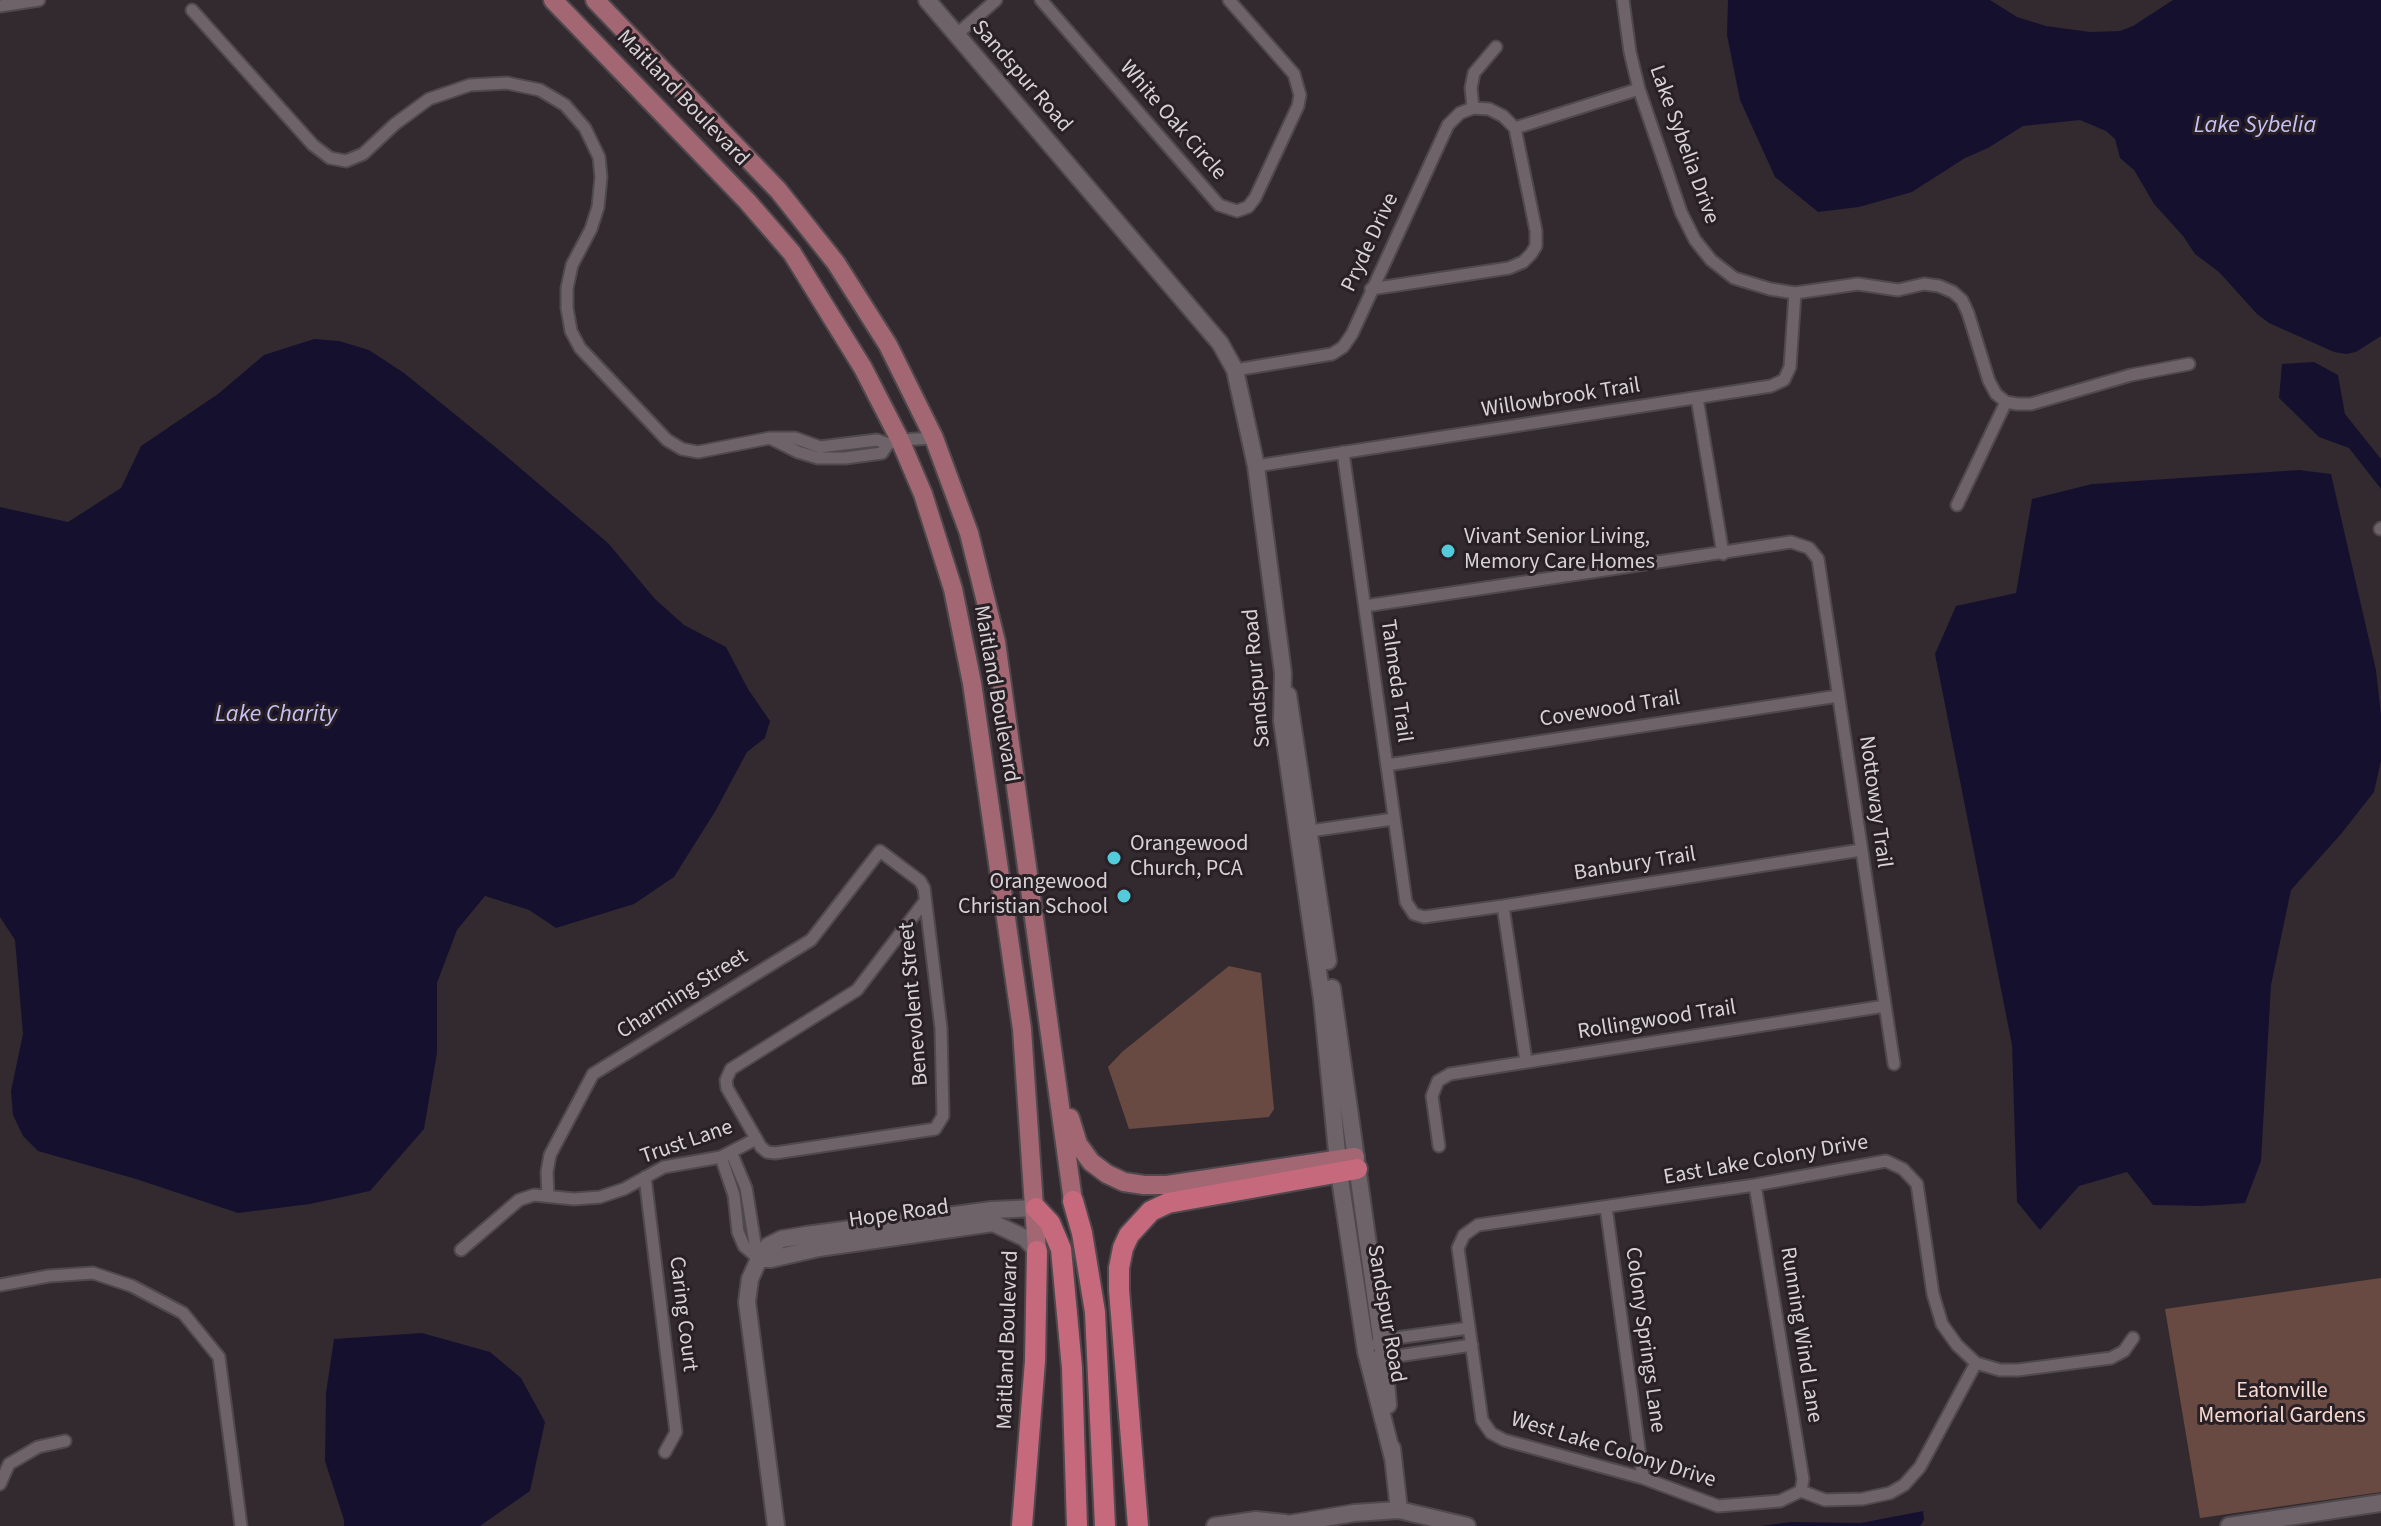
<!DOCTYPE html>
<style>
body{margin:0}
canvas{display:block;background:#322a2f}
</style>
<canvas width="2381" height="1526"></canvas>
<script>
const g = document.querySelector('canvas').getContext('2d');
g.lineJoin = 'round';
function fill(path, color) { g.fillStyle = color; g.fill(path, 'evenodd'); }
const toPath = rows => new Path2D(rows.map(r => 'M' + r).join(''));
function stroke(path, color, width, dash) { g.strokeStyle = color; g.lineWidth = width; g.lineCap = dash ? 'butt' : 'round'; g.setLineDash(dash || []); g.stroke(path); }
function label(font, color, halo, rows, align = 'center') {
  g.font = font + ' "Source Sans 3",sans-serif'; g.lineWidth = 6; g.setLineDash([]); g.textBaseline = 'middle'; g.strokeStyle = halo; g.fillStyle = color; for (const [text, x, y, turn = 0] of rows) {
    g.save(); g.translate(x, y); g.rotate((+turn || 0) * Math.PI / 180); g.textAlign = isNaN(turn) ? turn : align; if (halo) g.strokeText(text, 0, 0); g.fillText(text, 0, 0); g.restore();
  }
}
const green = toPath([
 [1229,966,1261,973,1274,1109,1269,1117,1129,1129,1108,1067,1122,1052],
 [2381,1278,2381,1492,2200,1518,2165,1309]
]);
const water = toPath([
 [1728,0,1990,0,2017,17,2046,26,2090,32,2120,31,2133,26,2173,0,2381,0,2381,336,2356,352,2346,354,2334,352,2269,323,2257,314,2219,272,2195,254,2183,236,2154,204,2134,170,2120,158,2115,139,2106,131,2080,120,2023,126,1988,148,1965,158,1912,192,1859,207,1818,212,1775,177,1740,100,1727,35],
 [314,339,339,341,369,350,404,373,499,450,608,543,655,599,684,625,726,647,748,689,770,721,765,738,747,752,716,810,674,877,634,904,556,928,529,910,485,896,457,930,437,983,437,1053,424,1129,370,1191,310,1204,238,1213,136,1179,38,1151,23,1136,13,1115,11,1091,23,1034,15,940,0,917,0,507,68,522,121,488,141,446,218,394,264,355],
 [2314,362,2338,375,2345,414,2381,459,2381,489,2349,448,2319,437,2279,398,2282,364],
 [2299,470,2331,474,2376,670,2381,715,2381,761,2374,792,2341,834,2291,890,2271,985,2261,1161,2245,1203,2202,1206,2153,1205,2127,1172,2079,1186,2040,1230,2017,1202,2012,1045,1935,654,1956,606,2016,593,2032,499,2092,484],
 [422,1333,490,1352,521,1378,545,1422,530,1491,480,1526,344,1526,344,1520,325,1461,326,1393,334,1339],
 [1923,1511,1924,1520,1920,1526,1760,1526,1791,1522,1861,1523]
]);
const street = toPath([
 [1041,0,1219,205,1237,211,1248,207,1255,198,1298,106,1300,95,1294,74,1229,0],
 [1623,0,1630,52,1639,89,1681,212,1695,240,1711,260,1734,278,1770,289,1795,293,1858,284,1898,290,1924,284,1939,286,1953,292,1962,300,1968,313,1989,381,1996,394,2006,402,2017,404,2031,404,2131,375,2189,364],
 [0,6,39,0],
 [192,10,313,145,330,158,346,161,363,154,395,124,429,99,470,85,507,83,540,90,565,105,585,128,599,157,601,177,598,207,591,229,572,265,567,288,567,308,571,331,580,348,667,440,682,449,698,452,770,438,795,438,820,447,877,440,888,444],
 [956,35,996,0],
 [1473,108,1471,88,1474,73,1496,47],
 [1515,128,1639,89],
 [1371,289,1509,268,1523,262,1531,254,1536,246,1536,231,1515,128],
 [1235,370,1332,354,1343,347,1352,334,1448,125,1460,113,1473,108,1489,109,1503,116,1515,128],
 [1697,398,1723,554],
 [772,439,798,452,818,458,845,458,882,453,888,444,900,440,934,438],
 [1343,452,1406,902,1414,914,1424,917,1503,906,1861,850],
 [1256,466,1771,386,1784,380,1790,367,1795,293],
 [1957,505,2006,402],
 [2380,529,2381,528],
 [1365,606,1791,542,1809,548,1818,559,1894,1064],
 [1387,765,1838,696],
 [1310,831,1393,819],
 [1503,906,1526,1061],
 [1439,1146,1432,1096,1438,1081,1450,1074,1885,1006],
 [731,1152,746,1188,757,1256],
 [721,1157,734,1195,738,1232,744,1246,759,1259],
 [645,1177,676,1432,665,1452],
 [1755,1185,1803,1479,1801,1491],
 [548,1195,547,1172,550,1155,593,1074,811,940,880,851,920,881,924,888,941,1028,943,1116,935,1129,775,1153,767,1152,761,1147,727,1088,726,1080,731,1069,857,990,925,901],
 [1606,1207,1643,1478],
 [461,1250,519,1200,534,1195,574,1199,600,1197,624,1189,664,1167,721,1157,756,1139],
 [0,1285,49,1276,93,1273,132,1286,183,1313,219,1357,241,1526],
 [1376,1344,1381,1340,1469,1328],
 [1378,1356,1384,1358,1472,1345],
 [0,1484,9,1464,38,1447,65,1441],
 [1801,1491,1780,1501,1718,1506,1643,1478,1504,1440,1491,1433,1482,1420,1458,1248,1464,1235,1478,1225,1755,1185,1886,1161,1903,1169,1917,1184,1933,1294,1942,1324,1957,1345,1976,1363,2000,1370,2018,1370,2111,1358,2124,1351,2133,1338],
 [1801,1491,1825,1500,1862,1499,1890,1493,1904,1485,1920,1467,1976,1363]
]);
const secondary = toPath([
 [927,0,1220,343,1235,370,1256,466,1283,673,1282,721,1322,999,1339,1172,1366,1352,1393,1458],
 [1288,695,1328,961],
 [1332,988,1384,1358,1388,1405],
 [759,1259,771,1259,819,1248,993,1223,1025,1238,1037,1251],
 [1392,1448,1399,1510],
 [776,1526,747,1302,750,1279,759,1259,768,1246,782,1239,806,1235,992,1210,1036,1208],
 [1215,1526,1256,1520,1285,1523],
 [1276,1526,1354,1513,1399,1510,1467,1526],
 [2229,1526,2381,1503]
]);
const primary = toPath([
 [553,0,747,201,792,253,863,368,900,440,923,494,953,589,972,683,1022,1029,1037,1251],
 [595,0,778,190,836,263,888,345,934,438,969,533,996,642,1073,1201],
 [1070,1118,1078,1144,1091,1162,1107,1174,1124,1182,1144,1185,1167,1185,1355,1157]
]);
const highway = toPath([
 [1073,1201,1082,1233,1095,1312,1105,1526],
 [1036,1208,1050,1223,1061,1249,1072,1368,1077,1526],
 [1022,1526,1035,1361,1037,1251],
 [1138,1526,1119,1290,1119,1268,1123,1248,1129,1235,1151,1211,1168,1203,1357,1169]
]);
const markers = [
 [1448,551,8,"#53cbdb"],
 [1114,858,8,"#53cbdb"],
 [1124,896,8,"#53cbdb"]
];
const streetNames = [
 ["Sandspur Road",1021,77,49],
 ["Maitland Boulevard",682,99,46],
 ["White Oak Circle",1172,121,49],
 ["Lake Sybelia Drive",1683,145,70],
 ["Pryde Drive",1371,243,-65],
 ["Willowbrook Trail",1561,399,-9],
 ["Sandspur Road",1258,678,-95],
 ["Talmeda Trail",1395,681,82],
 ["Maitland Boulevard",995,694,80],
 ["Covewood Trail",1610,710,-9],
 ["Nottoway Trail",1874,802,82],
 ["Banbury Trail",1635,865,-9],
 ["Charming Street",683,995,-32],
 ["Benevolent Street",915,1004,-95],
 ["Rollingwood Trail",1657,1021,-9],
 ["Trust Lane",687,1143,-19],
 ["East Lake Colony Drive",1766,1161,-10],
 ["Hope Road",899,1215,-8],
 ["Caring Court",682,1314,83],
 ["Sandspur Road",1385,1314,80],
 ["Running Wind Lane",1800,1335,81],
 ["Maitland Boulevard",1009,1340,-88],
 ["Colony Springs Lane",1644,1340,82],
 ["West Lake Colony Drive",1613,1451,17]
];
const poiNames = [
 ["Vivant Senior Living,",1464,538],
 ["Memory Care Homes",1464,563],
 ["Orangewood",1130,845],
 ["Church, PCA",1130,870],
 ["Orangewood",1108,883,"right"],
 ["Christian School",1108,908,"right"]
];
const parkNames = [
 ["Eatonville",2282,1392],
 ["Memorial Gardens",2282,1417]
];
const waterNames = [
 ["Lake Sybelia",2255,127],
 ["Lake Charity",276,716]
];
fill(green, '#684a43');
fill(water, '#16102f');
stroke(street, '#4f484c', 15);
stroke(secondary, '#4f484c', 20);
stroke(primary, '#4f484c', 22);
stroke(highway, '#4f484c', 24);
stroke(street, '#6d6369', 11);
stroke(secondary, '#6d6369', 16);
stroke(primary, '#a36774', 18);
stroke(highway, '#c7697c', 20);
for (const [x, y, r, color] of markers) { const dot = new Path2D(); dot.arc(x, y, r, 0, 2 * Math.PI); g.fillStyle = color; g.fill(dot); stroke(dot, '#282025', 3); }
label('22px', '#d7d2d5', '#282025', streetNames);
label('22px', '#d7d2d5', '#282025', poiNames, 'left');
label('22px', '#f8d9d1', '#282025', parkNames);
label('italic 24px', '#c6c2f6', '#282025', waterNames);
</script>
